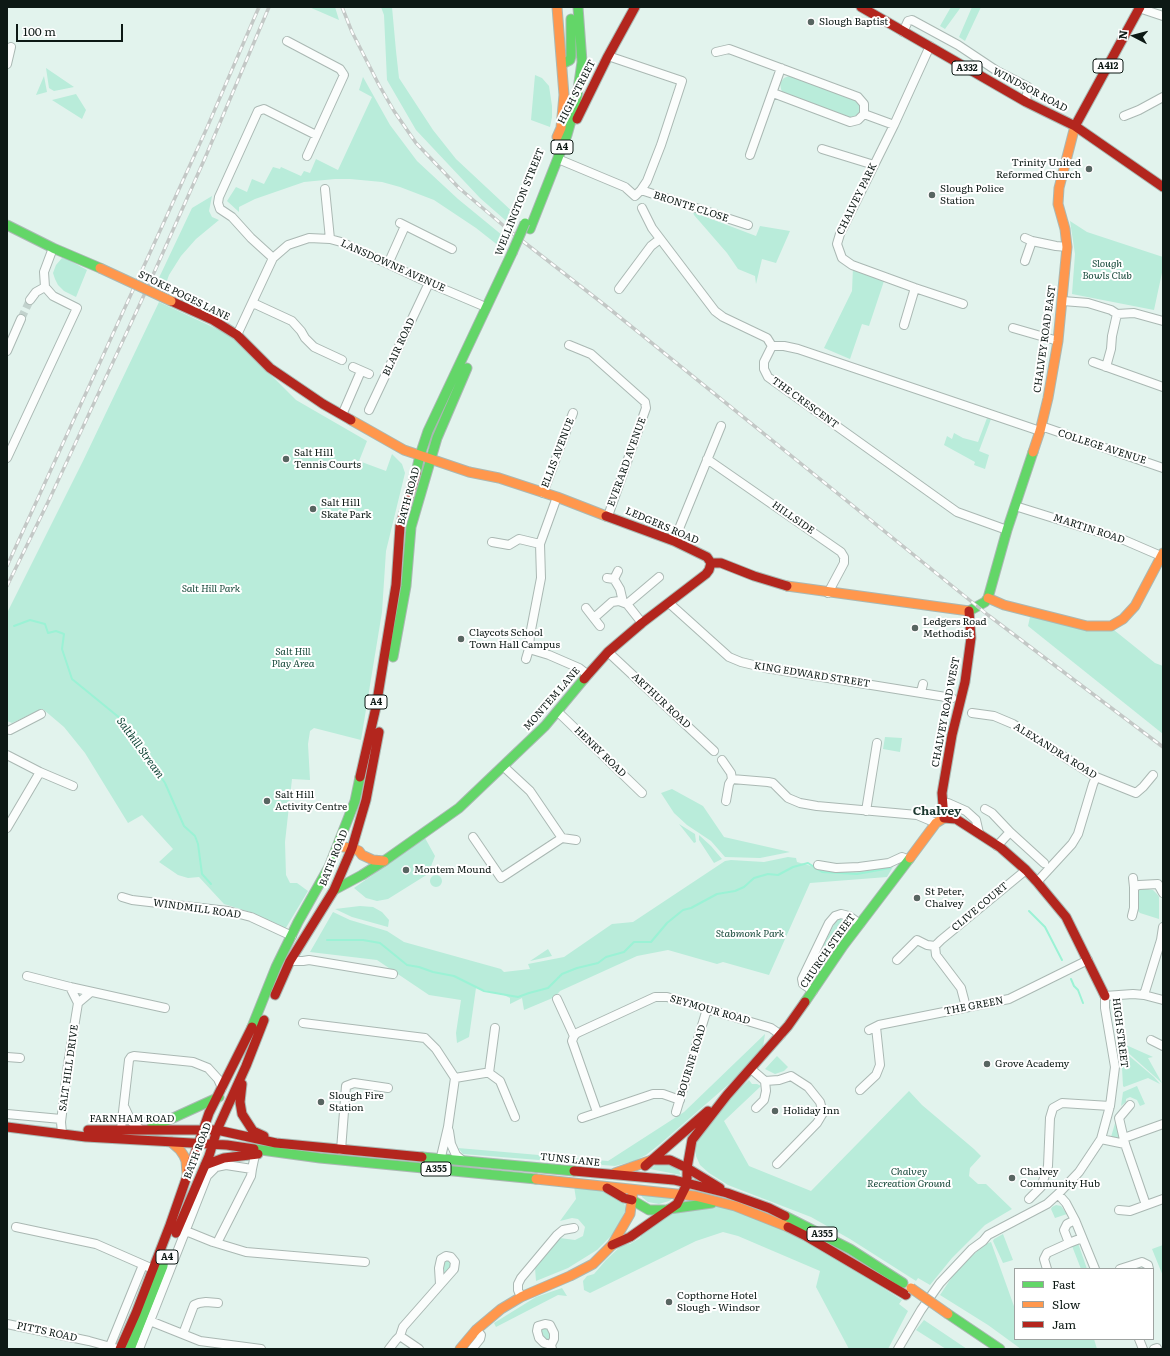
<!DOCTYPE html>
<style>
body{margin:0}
#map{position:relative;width:1170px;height:1356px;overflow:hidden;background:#e2f3ed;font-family:Literata,serif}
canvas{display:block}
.frame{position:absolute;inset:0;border:8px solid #0d1915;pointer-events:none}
.legend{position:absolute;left:1014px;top:1268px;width:140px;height:72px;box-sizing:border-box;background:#fff;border:1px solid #9ea3a1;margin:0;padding:5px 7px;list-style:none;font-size:12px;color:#0d1915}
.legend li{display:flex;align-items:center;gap:8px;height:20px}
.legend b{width:20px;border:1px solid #9ea3a1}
.north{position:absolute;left:1114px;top:16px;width:40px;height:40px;-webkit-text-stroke:3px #fff;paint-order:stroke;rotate:276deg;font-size:11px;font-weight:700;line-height:16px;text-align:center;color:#0d1915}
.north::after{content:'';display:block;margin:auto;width:14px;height:18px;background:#0d1915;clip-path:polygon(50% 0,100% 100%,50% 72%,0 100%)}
.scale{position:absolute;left:16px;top:24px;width:107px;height:18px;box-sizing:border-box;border:2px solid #0d1915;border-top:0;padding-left:5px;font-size:12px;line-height:14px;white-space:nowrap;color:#0d1915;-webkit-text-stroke:3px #fff;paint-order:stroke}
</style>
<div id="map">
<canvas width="1170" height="1356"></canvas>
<div class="frame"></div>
<ul class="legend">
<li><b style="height:5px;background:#63d668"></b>Fast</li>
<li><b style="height:5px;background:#ff974d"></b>Slow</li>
<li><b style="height:5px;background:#b3261e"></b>Jam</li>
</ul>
<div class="north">N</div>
<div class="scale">100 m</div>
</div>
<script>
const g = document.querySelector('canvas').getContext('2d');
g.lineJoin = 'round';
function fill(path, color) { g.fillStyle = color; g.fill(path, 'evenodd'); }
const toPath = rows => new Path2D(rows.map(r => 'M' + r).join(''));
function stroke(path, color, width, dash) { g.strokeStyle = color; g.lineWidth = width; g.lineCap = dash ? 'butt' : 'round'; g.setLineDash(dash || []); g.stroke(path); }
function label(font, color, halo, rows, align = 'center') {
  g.font = font + ' Literata,serif'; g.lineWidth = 4; g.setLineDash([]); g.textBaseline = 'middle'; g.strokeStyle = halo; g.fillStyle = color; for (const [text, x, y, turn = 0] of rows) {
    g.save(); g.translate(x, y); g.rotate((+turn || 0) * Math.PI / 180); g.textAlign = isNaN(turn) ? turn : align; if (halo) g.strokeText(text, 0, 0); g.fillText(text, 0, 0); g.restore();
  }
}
const green = toPath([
 [309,7,335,7,339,20],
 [381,7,392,7,396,51,399,78,433,130,456,159,516,215,512,226,480,198,416,130,387,80,384,15],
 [951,7,961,7,945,29,940,26],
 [972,7,981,7,965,41,959,37],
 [46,68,74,87,54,91,49,88],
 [535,75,542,78,549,86,552,106,552,117,550,127,531,120],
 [44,76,47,92,36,95],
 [789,76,856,100,860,106,860,112,857,116,851,118,783,94,781,89,780,83,784,78],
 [363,77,390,125,417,161,458,199,508,240,504,250,476,228,434,200,400,187,382,182,350,179,335,179,304,182,255,199,239,207,239,212,227,201,236,187,247,192,252,179,264,184,273,167,280,169,281,167,301,176,304,171,310,173,316,159,338,170,372,97,359,90],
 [76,94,86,110,82,119,52,100],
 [212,196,209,211,212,217,219,220,196,239,181,256,169,275,165,286,157,282,192,208],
 [693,212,756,236,760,226,790,231,776,263,762,259,756,284,755,276,738,269,727,253,694,215],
 [1070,221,1087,232,1163,257,1163,268,1154,310,1072,294,1075,254],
 [62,258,67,259,87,270,76,297,64,291,58,285,55,279,53,273,56,265],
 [853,267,884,281,869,326,862,324,850,359,824,348,852,291],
 [159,302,232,336,296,400,367,441,359,461,386,471,392,454,402,464,405,473,386,551,382,612,361,740,314,728,310,731,308,744,310,780,292,779,285,842,286,875,290,883,297,883,308,891,284,931,250,912,224,904,199,877,188,878,178,875,159,862,173,849,142,815,128,823,85,753,64,727,44,710,42,709,12,723,7,721,7,613,83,461],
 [987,418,991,419,979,451,989,455,985,469,974,465,975,462,944,445,947,436,952,439,954,433,963,438,978,442],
 [1030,617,1114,630,1155,663,1163,666,1163,734,1028,626],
 [885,737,902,738,900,752,883,749],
 [672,789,703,806,724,837,790,852,760,858,725,857,711,841,687,825,674,813,661,793],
 [679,824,695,834,696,842,694,843],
 [699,835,711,846,722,859,714,863,699,840],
 [425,838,435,856,428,874,388,899,377,901,366,898,354,888],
 [788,857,796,858,797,862,829,871,894,865,887,877,810,883,769,975,723,962,717,964,668,950,637,956,560,991,555,997,524,1010,522,998,510,1004,510,998,504,995,476,988,469,1037,457,1043,456,1033,461,1000,429,995,377,960,310,952,333,912,350,920,387,931,404,942,501,969,504,972,530,969,528,964,564,957,612,924,633,922,725,861,731,860,764,862],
 '430 881a6 6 0 1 1 12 0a6 6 0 1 1-12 0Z',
 [1141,888,1153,890,1157,894,1159,897,1159,919,1140,913,1137,910,1137,894],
 [360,906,373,907,382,912,389,920,388,927,352,917,335,909],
 [840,917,847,920,845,926,833,941,824,957,823,957,812,974,807,975,837,919],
 [548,949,552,956,530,961],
 [765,1034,763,1047,737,1077,660,1144,646,1155,634,1161,615,1166,463,1154,458,1148,608,1161,684,1112],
 [1126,1045,1153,1057,1148,1058,1162,1083,1125,1050],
 [1121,1049,1154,1077,1160,1084,1148,1078,1124,1087,1123,1086],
 [777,1056,788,1067,784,1071,775,1074,765,1069],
 [749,1080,752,1084,757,1084,761,1086,724,1121,749,1166,811,1191,909,1091,922,1105,974,1149,981,1156,970,1168,969,1176,978,1184,986,1184,1012,1209,985,1225,952,1258,930,1285,918,1278,916,1281,850,1239,811,1217,728,1185,709,1173,700,1165,696,1156,695,1144,714,1113],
 [1137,1086,1145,1104,1140,1106,1137,1100,1130,1097,1126,1099,1126,1102,1121,1106,1123,1092],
 [1116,1120,1120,1138,1117,1140,1111,1137],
 [668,1163,678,1168,681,1175,650,1169,657,1164],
 [574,1186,604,1189,624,1203,626,1209,614,1233,597,1250,568,1268,536,1281,535,1268,560,1238,575,1240,583,1236,585,1227,578,1219,572,1218,560,1221,576,1199],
 [640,1191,676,1196,669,1201,659,1204,648,1202,642,1197],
 [1056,1205,1061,1206,1067,1214,1055,1218,1051,1209,1052,1207],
 [693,1207,732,1207,804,1238,902,1300,899,1304,908,1311,888,1349,849,1349,816,1287,820,1271,738,1236,723,1232,696,1241,590,1293,584,1290,583,1281,587,1276,594,1274,606,1260,622,1245,630,1244,640,1238,644,1228,659,1218],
 [1003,1234,1013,1260,1003,1263,993,1241,994,1239],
 [991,1242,1015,1309,1015,1339,1094,1339,1097,1349,1021,1349,988,1325,940,1295,956,1271,985,1244],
 [1078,1243,1087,1269,1081,1269,1072,1246],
 [1163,1245,1163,1276,1152,1249],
 [445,1261,448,1261,451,1263,451,1267,443,1274,443,1265],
 [562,1288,567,1296,558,1295,496,1327,494,1323,536,1297],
 [924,1320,967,1349,946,1349,916,1330],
 [543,1328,548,1328,551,1333,551,1338,549,1341,545,1339,540,1334,540,1330]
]);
const stream = toPath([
 [14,626,30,620,45,624,48,633,56,631,64,634,62,649,72,679,121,719,165,783,184,826,195,836,198,844,202,874,211,884],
 [1029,911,1045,927,1062,960],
 [327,940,363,940,380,943,407,965,419,967,433,972,454,976,484,991,518,997,529,993,548,988,562,974,577,968,598,963,606,957,624,952,634,942,651,942,667,923,683,910,691,908,717,894,735,891,744,887,754,878,768,874,778,875,793,867,808,863,822,872,857,874,890,868],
 [1071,979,1074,986,1078,990,1083,1003]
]);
const streetTunnel = toPath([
 [21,319,30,300]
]);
const street = toPath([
 [1139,8,1163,16],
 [903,32,908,21,912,20,958,45,997,71,1028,87,1026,102],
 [287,41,340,69,344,75,307,156],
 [930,46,894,125,840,234,837,244,842,258,852,265,915,288,963,304],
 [716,52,729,49,858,97,864,104,864,114,858,120,850,122,773,93],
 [608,56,682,81,661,145,647,181,641,190],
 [7,64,11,47],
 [864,114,894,125],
 [1124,116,1139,110,1163,97],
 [822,149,874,165],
 [750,155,781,68],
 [558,159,625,187,635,196,641,190,748,225],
 [325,189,330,239],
 [642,208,652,228,715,311,723,317,767,338,772,346],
 [400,223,452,249],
 [1025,238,1032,241,1056,246,1067,247],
 [273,258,251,238,232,217,220,209,218,203,219,197,258,111,264,109,316,135],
 [1025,261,1032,241],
 [388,264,405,226],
 [619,289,651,246,660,239],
 [30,300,36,292,45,287],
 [1063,301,1088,303,1111,310,1117,314,1112,336,1111,349,1106,367],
 [253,303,292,321,301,331,305,338,314,347,342,360],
 [1117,314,1134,313,1163,321],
 [904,325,915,288],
 [1013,328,1058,341],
 [237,335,273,258,288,245,309,238,330,239,341,242,429,283,481,305],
 [569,345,591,354,645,402,646,408,608,516],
 [772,346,764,362,764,369,768,377,957,512,1007,530],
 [772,346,784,346,798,349,1040,431],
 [7,351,21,319],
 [1093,362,1163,387],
 [353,367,369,374],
 [369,410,429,283],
 [342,415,361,371],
 [1041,426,1163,468],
 [7,458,77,308,53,296,45,287,44,272,53,248],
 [707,459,841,552,844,557,844,563,828,593],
 [543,493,573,413],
 [557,497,540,544,541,578,530,635,529,649,549,655,579,668,588,675],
 [1015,506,1124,540,1161,556],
 [674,541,721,426],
 [492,542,509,545,519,539,540,544],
 [607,578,614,579,618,571],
 [614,579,620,589,623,602],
 [669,603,729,657,741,662,766,668,952,698],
 [627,604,659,577],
 [586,608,600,626],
 [594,618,612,602,619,601,627,604,642,623],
 [608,652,714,751],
 [526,659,529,649],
 [921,692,923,684],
 [558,712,642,793],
 [972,713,994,716,1013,724,1096,777,1136,793,1143,787,1153,775],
 [10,730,41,714],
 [7,755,40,772,73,786],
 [722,760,731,773,732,779],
 [503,766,530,791,562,838,576,840],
 [726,801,729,784,732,779,768,782,773,783,788,798,800,803,817,806,917,815,936,823],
 [943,803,948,803,966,811,976,820,979,833],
 [985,809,992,813,1010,832,1044,863],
 [866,811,877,743],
 [7,828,40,772],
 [473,837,501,878,562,838],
 [997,846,1010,832],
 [818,865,836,868,859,867,889,863,902,857,909,860],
 [1037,882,1072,844,1078,834,1093,784,1096,777],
 [1134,887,1139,885,1158,884,1163,893],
 [122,897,132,900,228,911,251,917,292,936],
 [1132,916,1134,908,1134,887,1133,878],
 [897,960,917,940,927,945,935,946],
 [290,961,303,961,309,960,393,974],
 [27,976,70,987,165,1008],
 [813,991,803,984,802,979,829,923,835,916,841,914,849,916,860,924],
 [1144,995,1161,940,1163,927],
 [557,999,574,1036],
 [78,1003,91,992],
 [966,1007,961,988,936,955,935,946,941,940,1026,870],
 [303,1023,425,1038,436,1049,455,1078],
 [869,1030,879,1025,1009,999,1088,960],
 [1151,1040,1163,1046],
 [7,1057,20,1058],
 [751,1069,765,1081,779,1080,791,1076,808,1087,820,1102,823,1113,817,1123,777,1164],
 [489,1073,500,1081,515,1117],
 [489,1073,495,1028],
 [860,1090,876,1075,880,1065,876,1027],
 [1130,1105,1119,1118,1125,1144,1146,1205],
 [125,1108,131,1121,140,1129],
 [756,1108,764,1100,766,1091,765,1081],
 [597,1112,572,1041,574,1036,577,1033,655,997,667,997,771,1028,781,1035],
 [676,1112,707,1009],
 [7,1114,61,1119],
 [582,1118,653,1094,663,1094,680,1100],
 [121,1129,129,1060,131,1057,134,1056,193,1062,208,1068,218,1079,222,1088],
 [449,1131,451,1144,456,1155,462,1160],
 [62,1133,61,1122,68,1064,78,1003,70,987],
 [1124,1138,1163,1124],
 [1101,1139,1125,1144],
 [341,1150,346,1086,354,1083,388,1088],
 [440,1161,448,1127,455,1078,485,1073,489,1073],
 [1058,1194,1066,1203,1075,1220,1095,1269],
 [1029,1199,1041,1187,1048,1166,1050,1118,1053,1108,1062,1103,1110,1106],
 [1119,1210,1130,1211,1163,1199],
 [1075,1220,1067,1224,1064,1230,1069,1243,1082,1238],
 [16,1227,96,1244,153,1269],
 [181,1229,213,1242,246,1252,365,1262],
 [217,1243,251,1176,252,1169],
 [1047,1269,1044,1259,1047,1253,1069,1243],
 [1120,1269,1142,1262,1148,1265,1149,1269],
 [521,1297,518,1290,518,1284,521,1278,557,1235,563,1230,574,1228],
 [150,1321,200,1341,261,1349],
 [7,1324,89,1341,118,1349],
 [183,1334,194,1305,199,1303,206,1302,218,1303],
 [400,1336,419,1349],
 [1139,1339,1143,1349],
 [551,1345,544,1343,539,1338,537,1331,538,1326,545,1324,550,1325,554,1333,554,1339,551,1345,552,1349],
 [110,1346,143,1265],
 [139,1349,207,1176,216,1167,226,1165,252,1169,255,1155],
 [389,1349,396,1340,400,1336,403,1327,454,1269,455,1262,451,1257,446,1256,441,1259,439,1268,440,1284],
 [472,1349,480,1339,481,1335,476,1330],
 [898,1349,921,1310,940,1283,972,1249,983,1241,988,1235,1047,1204,1058,1194,1079,1172,1101,1139,1110,1106,1115,1067,1105,1008,1105,996,1133,994,1144,995,1163,1000],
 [1154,1349,1157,1348]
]);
const fast = toPath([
 [562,64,570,60,571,56,571,19],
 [7,225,53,248,100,268],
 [530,229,567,135,576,103,582,62,578,7],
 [416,473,420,455,428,431,512,253],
 [969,611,985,602,988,598,1007,530,1033,452],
 [393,657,406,586,411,527,437,438,467,368],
 [334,890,362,875,384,861,459,808,545,726,584,679],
 [805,1002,843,946,910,858],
 [252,1027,276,967,298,922,329,867,355,801,360,777],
 [151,1128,219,1097],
 [254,1149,320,1158,536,1179],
 [422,1157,574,1171],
 [632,1200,649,1210,668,1210],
 [669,1209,712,1203],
 [785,1216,850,1249,903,1283],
 [948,1314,1000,1349],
 [130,1349,163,1266]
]);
const slow = toPath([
 [557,7,564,95,561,128,557,137],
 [351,420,404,450,469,472,499,478,557,497,606,516],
 [1033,452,1040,431,1048,398,1058,341,1067,247,1065,229,1058,204,1059,188,1075,126],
 [787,586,969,611],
 [988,598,1004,605,1087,626,1111,626,1123,619,1135,606,1163,553],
 [343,847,352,848,359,851,362,855,373,860,384,861],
 [910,858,936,823,944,818],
 [171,1142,180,1150,184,1156,186,1161,187,1173],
 [615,1173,652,1160],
 [536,1179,695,1196,735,1206,788,1227],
 [460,1349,476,1330,501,1309,521,1297,570,1276,593,1264,612,1245,630,1214,633,1190]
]);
const jam = toPath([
 [861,7,1026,102,1075,126,1163,187],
 [577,119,607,58,635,7],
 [1075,126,1140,7],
 [171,301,213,320,237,335,270,368,323,404,351,420],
 [606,516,674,541,707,557,711,563,721,563,754,576,787,586],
 [584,679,608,652,642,623,706,574,709,570,711,563],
 [360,777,376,707,396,585,400,526,416,473],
 [944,818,956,819,1001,848,1026,870,1037,882,1066,917,1105,996],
 [944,818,942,793,952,735,965,682,971,638,969,611],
 [275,995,290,961,334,890,352,848,366,800,379,732],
 [242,1084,240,1102,242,1114,253,1131,264,1136],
 [7,1127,86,1137,227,1145,254,1149],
 [88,1130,217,1130,276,1143,422,1157],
 [652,1160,670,1160,687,1168],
 [205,1165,224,1158,258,1154],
 [645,1166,708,1111],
 [687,1168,720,1188],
 [574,1171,674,1180,727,1193,769,1208,785,1216],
 [607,1188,624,1198,632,1200],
 [788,1227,806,1236,906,1295],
 [176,1233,209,1156,217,1130,246,1066,264,1020],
 [612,1245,630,1237,677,1204,687,1184,687,1168,692,1140,727,1095,788,1026,805,1002],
 [120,1349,136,1313,170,1225,209,1113,252,1027]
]);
const rail = toPath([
 [342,7,352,32,379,85,394,111,416,143,459,188,511,232,606,306,988,615,1163,747],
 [7,566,206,130,259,7],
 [7,586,50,498,145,293,205,158,269,7]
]);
const fastBridge = toPath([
 [512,253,525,223]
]);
const slowBridge = toPath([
 [100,268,171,301],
 [911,1288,948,1314]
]);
const markers = [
 [811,22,4,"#586561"],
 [1089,169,4,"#586561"],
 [932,195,4,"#586561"],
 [286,459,4,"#586561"],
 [313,509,4,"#586561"],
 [915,628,4,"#586561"],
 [461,639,4,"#586561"],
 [267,801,4,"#586561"],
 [406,870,4,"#586561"],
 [917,898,4,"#586561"],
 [987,1064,4,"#586561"],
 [321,1102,4,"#586561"],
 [775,1111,4,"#586561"],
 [1012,1178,4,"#586561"],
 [669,1302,4,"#586561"]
];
const shields = [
 [1108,66,30],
 [967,68,30],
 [562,147,22],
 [376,702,22],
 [436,1169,30],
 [822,1234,30],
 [167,1257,22]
];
const shieldNames = [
 ["A412",1108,66],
 ["A332",967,68],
 ["A4",562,147],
 ["A4",376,702],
 ["A355",436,1169],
 ["A355",822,1234],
 ["A4",167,1257]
];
const poiNames = [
 ["Slough Baptist",819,22],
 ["Trinity United",1081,163,"right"],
 ["Reformed Church",1081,175,"right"],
 ["Slough Police",940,189],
 ["Station",940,201],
 ["Salt Hill",294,453],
 ["Tennis Courts",294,465],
 ["Salt Hill",321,503],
 ["Skate Park",321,515],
 ["Ledgers Road",923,622],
 ["Methodist",923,634],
 ["Claycots School",469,633],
 ["Town Hall Campus",469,645],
 ["Salt Hill",275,795],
 ["Activity Centre",275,807],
 ["Montem Mound",414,870],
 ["St Peter,",925,892],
 ["Chalvey",925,904],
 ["Grove Academy",995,1064],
 ["Slough Fire",329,1096],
 ["Station",329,1108],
 ["Holiday Inn",783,1111],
 ["Chalvey",1020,1172],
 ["Community Hub",1020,1184],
 ["Copthorne Hotel",677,1296],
 ["Slough - Windsor",677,1308]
];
const streetNames = [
 ["WINDSOR ROAD",1030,90,28],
 ["HIGH STREET",577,92,-63],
 ["CHALVEY PARK",857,199,-64],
 ["WELLINGTON STREET",520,202,-68],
 ["BRONTE CLOSE",691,207,18],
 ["LANSDOWNE AVENUE",393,266,24],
 ["STOKE POGES LANE",184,296,26],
 ["CHALVEY ROAD EAST",1045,339,-82],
 ["BLAIR ROAD",399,347,-65],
 ["THE CRESCENT",805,403,36],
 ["COLLEGE AVENUE",1102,447,18],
 ["ELLIS AVENUE",558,453,-69],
 ["EVERARD AVENUE",627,462,-70],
 ["BATH ROAD",409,496,-75],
 ["HILLSIDE",793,518,35],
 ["LEDGERS ROAD",662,526,23],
 ["MARTIN ROAD",1089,529,18],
 ["KING EDWARD STREET",812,675,9],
 ["MONTEM LANE",552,699,-49],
 ["ARTHUR ROAD",661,701,43],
 ["CHALVEY ROAD WEST",946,712,-79],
 ["ALEXANDRA ROAD",1055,751,32],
 ["HENRY ROAD",600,752,44],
 ["BATH ROAD",334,858,-68],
 ["CLIVE COURT",980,907,-40],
 ["WINDMILL ROAD",197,909,8],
 ["CHURCH STREET",828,951,-55],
 ["THE GREEN",974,1006,-11],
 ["SEYMOUR ROAD",710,1010,16],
 ["HIGH STREET",1120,1033,83],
 ["BOURNE ROAD",692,1061,-73],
 ["SALT HILL DRIVE",69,1068,-82],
 ["FARNHAM ROAD",132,1119],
 ["BATH ROAD",198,1151,-69],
 ["TUNS LANE",570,1160,6],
 ["PITTS ROAD",47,1332,12]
];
const parkNames = [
 ["Slough",1107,264],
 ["Bowls Club",1107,276],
 ["Salt Hill Park",211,589],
 ["Salt Hill",293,652],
 ["Play Area",293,664],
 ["Stabmonk Park",750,934],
 ["Chalvey",909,1172],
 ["Recreation Ground",909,1184]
];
const waterNames = [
 ["Salthill Stream",140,748,54]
];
const quarterNames = [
 ["Chalvey",937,811]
];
fill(green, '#b9ecda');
stroke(stream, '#9bf2d5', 2);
stroke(streetTunnel, '#c2d2cd', 8, [8, 4]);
stroke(street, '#aab8b3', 10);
stroke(fast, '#aab8b3', 11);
stroke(slow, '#aab8b3', 11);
stroke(jam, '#aab8b3', 11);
stroke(street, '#fbfdfc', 8);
stroke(fast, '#63d668', 9);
stroke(slow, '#ff974d', 9);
stroke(jam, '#b3261e', 9);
stroke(rail, '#c3c8c6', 3.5);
stroke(rail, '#fff', 2, [6]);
stroke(fastBridge, '#aab8b3', 11, []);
stroke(slowBridge, '#aab8b3', 11, []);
stroke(fastBridge, '#63d668', 9);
stroke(slowBridge, '#ff974d', 9);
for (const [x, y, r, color] of markers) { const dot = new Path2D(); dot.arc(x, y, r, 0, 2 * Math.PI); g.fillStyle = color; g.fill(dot); stroke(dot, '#fff', 1.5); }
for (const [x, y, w] of shields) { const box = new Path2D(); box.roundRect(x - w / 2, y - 7, w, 14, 3); g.fillStyle = '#fff'; g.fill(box); stroke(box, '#0d1915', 1); }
label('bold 9px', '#0d1915', null, shieldNames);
label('10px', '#0d1915', '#fff', poiNames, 'left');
label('10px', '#0d1915', '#fff', streetNames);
label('italic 10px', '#164839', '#fff', parkNames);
label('italic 11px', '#083e2f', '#fff', waterNames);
label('bold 12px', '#1c382f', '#fff', quarterNames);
</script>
